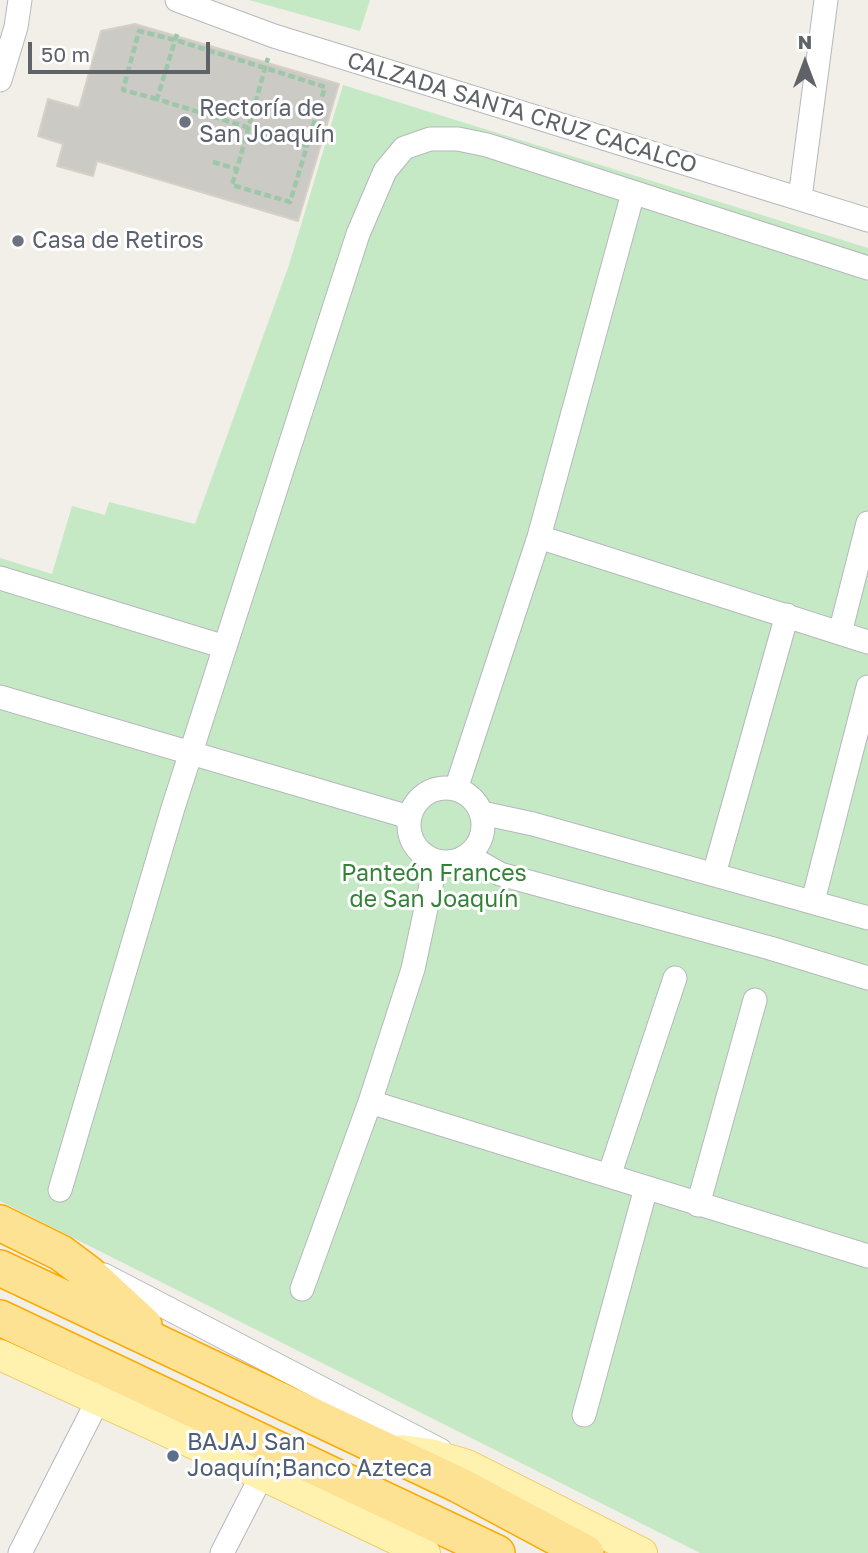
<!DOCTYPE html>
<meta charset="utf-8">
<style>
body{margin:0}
#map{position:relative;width:868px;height:1553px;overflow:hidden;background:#f1efe8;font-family:"Golos Text",sans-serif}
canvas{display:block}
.north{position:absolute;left:770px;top:28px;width:70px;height:70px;-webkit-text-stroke:5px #fff;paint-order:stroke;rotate:0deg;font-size:19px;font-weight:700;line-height:28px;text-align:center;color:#5f6368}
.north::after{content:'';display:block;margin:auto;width:24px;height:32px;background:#5f6368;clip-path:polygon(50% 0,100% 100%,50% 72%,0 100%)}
.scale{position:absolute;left:28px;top:42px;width:182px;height:32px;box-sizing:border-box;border:4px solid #5f6368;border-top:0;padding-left:9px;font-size:21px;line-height:24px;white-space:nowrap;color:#5f6368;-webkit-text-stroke:5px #fff;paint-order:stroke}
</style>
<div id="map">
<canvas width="868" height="1553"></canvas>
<div class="north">N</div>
<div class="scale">50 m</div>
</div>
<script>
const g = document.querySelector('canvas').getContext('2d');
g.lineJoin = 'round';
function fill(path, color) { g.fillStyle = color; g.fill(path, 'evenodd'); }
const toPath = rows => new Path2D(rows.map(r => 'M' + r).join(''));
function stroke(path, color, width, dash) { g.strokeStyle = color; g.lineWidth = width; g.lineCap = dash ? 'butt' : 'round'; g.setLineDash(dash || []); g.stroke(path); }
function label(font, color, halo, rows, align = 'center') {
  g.font = font + ' "Golos Text",sans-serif'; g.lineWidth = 6; g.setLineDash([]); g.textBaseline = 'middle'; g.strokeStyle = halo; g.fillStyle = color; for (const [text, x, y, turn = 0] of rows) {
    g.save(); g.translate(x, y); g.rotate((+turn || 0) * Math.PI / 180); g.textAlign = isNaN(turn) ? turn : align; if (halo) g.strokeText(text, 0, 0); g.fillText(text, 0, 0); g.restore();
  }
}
const green = toPath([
 [249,0,370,0,360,31],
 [343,85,868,248,868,1553,700,1553,0,1201,0,558,52,574,72,506,105,515,109,502,195,524,289,265]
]);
const building = toPath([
 [135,24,339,84,298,221,97,161,93,176,57,166,63,144,38,136,48,99,79,108,101,31,135,24]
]);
const path = toPath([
 [177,34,157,99,307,146],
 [157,99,123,90,139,31,175,40,265,68,325,87,290,202,232,185,237,169,265,68,268,58],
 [213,162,237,169]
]);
const minor = toPath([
 [177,0,274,36,868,220],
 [0,80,16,27,20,0],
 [800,198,826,0],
 [539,537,868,642],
 [0,578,225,647],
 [840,633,868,523],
 [0,697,409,817],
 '409 825a37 37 0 1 1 74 0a37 37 0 1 1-74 0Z',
 [456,789,539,537,633,193],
 [482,813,533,824,868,918],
 [468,856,500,874,770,948,868,978],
 [714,874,787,615],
 [813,901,868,687],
 [370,1102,868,1256],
 [609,1176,675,978],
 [60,1190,173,808,358,234,385,171,404,148,430,139,458,139,487,145,868,268],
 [698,1205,755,1000],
 [104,1275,440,1450],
 [302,1289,370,1102,413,969,436,862],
 [584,1415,646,1188],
 [20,1553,98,1400],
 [222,1553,262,1475]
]);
const major = toPath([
 [0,1355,262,1475,425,1553],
 [402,1450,430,1454,467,1465,642,1553]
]);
const highway = toPath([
 [0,1223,61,1253,89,1274,144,1325],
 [0,1268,459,1485,586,1553],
 [0,1318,497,1553]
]);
const markers = [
 [185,122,7,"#6b7280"],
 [18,241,7,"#6b7280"],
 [173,1456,7,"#5c6f8a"]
];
const worshipNames = [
 ["Rectoría de",199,109],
 ["San Joaquín",199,135],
 ["Casa de Retiros",32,241]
];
const streetNames = [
 ["CALZADA SANTA CRUZ CACALCO",522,113,17]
];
const parkNames = [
 ["Panteón Frances",434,874],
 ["de San Joaquín",434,900]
];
const serviceNames = [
 ["BAJAJ San",187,1443],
 ["Joaquín;Banco Azteca",187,1469]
];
fill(green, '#c5e8c5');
fill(building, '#cccac5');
stroke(building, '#d6d1c6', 2);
stroke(minor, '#b5b8bc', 25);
stroke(major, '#f2c960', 32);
stroke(highway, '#f9ab00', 38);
stroke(path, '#9cc7a9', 4.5, [7, 3.5]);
stroke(minor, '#fff', 23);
stroke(major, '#fff2af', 30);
stroke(highway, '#fde293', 35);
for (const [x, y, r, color] of markers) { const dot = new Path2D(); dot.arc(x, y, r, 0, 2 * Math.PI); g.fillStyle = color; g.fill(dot); stroke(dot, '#fff', 2.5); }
label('23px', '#5b616d', '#fff', worshipNames, 'left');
label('23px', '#5f6368', '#fff', streetNames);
label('23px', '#348238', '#fff', parkNames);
label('23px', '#4e5e75', '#fff', serviceNames, 'left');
</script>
